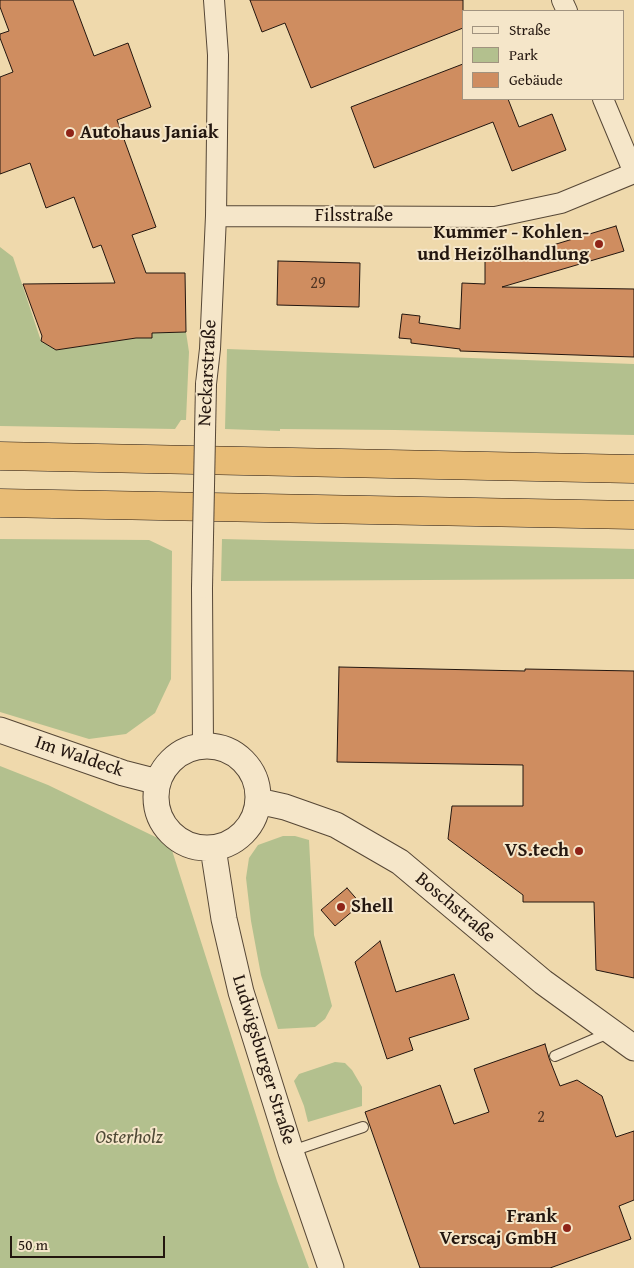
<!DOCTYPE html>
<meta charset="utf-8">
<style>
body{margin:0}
#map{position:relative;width:634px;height:1268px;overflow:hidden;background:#efd9ac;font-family:"Gentium Book Plus",serif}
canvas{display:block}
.legend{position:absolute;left:462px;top:10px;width:162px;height:90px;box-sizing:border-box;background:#f5e6c9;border:1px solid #a1937f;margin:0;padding:6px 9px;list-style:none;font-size:15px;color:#23160f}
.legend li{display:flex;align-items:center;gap:10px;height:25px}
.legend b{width:25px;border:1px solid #a1937f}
.scale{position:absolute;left:10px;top:1236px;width:155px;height:22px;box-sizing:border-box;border:2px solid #23160f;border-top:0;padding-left:6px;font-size:15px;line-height:18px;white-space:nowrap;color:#23160f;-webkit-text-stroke:4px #f5e6c9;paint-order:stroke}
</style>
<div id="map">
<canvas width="634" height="1268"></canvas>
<ul class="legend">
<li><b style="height:6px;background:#f5e6c9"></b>Straße</li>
<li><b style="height:14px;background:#b3c08e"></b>Park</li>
<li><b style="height:14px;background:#cf8d60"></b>Gebäude</li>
</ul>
<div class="scale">50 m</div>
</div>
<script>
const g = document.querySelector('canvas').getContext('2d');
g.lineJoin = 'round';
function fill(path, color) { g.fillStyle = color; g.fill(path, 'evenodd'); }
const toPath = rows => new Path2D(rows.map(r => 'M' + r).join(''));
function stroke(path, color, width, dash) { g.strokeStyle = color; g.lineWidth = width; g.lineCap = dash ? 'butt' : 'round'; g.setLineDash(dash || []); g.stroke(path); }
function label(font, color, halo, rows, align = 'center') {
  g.font = font + ' "Gentium Book Plus",serif'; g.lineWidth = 4; g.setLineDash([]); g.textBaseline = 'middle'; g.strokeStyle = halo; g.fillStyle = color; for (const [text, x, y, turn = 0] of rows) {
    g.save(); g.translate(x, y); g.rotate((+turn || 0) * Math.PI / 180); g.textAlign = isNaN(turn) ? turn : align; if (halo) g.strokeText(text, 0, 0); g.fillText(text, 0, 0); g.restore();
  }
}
const green = toPath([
 [0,247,13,257,41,341,56,350,136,338,152,333,186,332,189,352,186,420,181,420,175,429,0,426],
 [227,349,634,364,634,435,395,430,280,429,280,431,225,429],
 [0,539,149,540,172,551,171,679,155,713,126,734,89,739,0,712],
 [222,539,634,549,634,579,221,581],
 [0,766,48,785,170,844,277,1181,309,1268,0,1268],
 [283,836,295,836,309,840,314,935,332,1006,325,1019,315,1027,278,1029,261,975,251,921,246,878,249,858,258,845],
 [335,1062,345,1063,352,1070,362,1087,362,1106,308,1122,304,1106,294,1081,299,1074]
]);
const building = toPath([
 [0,0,73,0,94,56,128,43,151,107,117,120,156,227,132,235,146,273,185,273,186,332,152,333,152,338,136,338,56,350,41,341,42,336,23,284,115,283,101,245,93,248,74,197,46,208,30,163,0,174,0,77,13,72,0,38,0,34,9,31,0,7,0,0],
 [250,0,463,0,463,28,311,88,285,23,262,32,250,0],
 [463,64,463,99,508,99,519,127,552,114,566,150,512,171,493,122,374,168,351,107,463,64],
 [616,226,624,251,502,287,634,289,634,357,460,351,460,349,411,343,411,339,399,338,402,314,420,316,419,323,460,329,462,283,485,284,485,258,558,260,553,245,616,226],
 [278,261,360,263,359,307,277,305,278,261],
 [339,667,525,671,525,669,634,671,634,978,596,970,594,902,523,902,523,895,448,839,452,806,523,806,523,765,337,762,339,667],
 [347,888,361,904,335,926,321,910,347,888],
 [380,941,396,992,454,974,469,1019,409,1038,413,1050,387,1059,355,962,380,941],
 [545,1044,549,1058,560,1086,577,1080,602,1096,616,1137,634,1131,634,1200,619,1206,631,1239,550,1268,420,1268,365,1112,440,1085,454,1124,489,1112,474,1069,545,1044]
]);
const service = toPath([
 [555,1056,611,1032],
 [292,1151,363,1127]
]);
const minor = toPath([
 [562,0,567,11],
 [603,99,634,173],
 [216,216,495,217,561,203,634,173],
 [206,384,210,349,216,216,218,55,214,0],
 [202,588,203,746]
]);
const tertiary = toPath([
 [0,730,123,773,158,782],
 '156 797a51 51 0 1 1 102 0a51 51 0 1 1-102 0Z',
 [258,801,285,807,336,825,400,862,543,982,634,1048],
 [213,848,224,919,241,992,291,1152,331,1268]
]);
const motorway = toPath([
 [0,456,634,469],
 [0,503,634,515]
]);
const minorBridge = toPath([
 [202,588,206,384]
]);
const markers = [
 [70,133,5,"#8f2418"],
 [599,244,5,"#8f2418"],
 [579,851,5,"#8f2418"],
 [341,907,5,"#8f2418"],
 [567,1228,5,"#8f2418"]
];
const numberNames = [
 ["29",318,284],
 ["2",541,1118]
];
const poiNames = [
 ["Autohaus Janiak",80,133,"left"],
 ["Kummer - Kohlen-",589,233],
 ["und Heizölhandlung",589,255],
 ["VS.tech",569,851],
 ["Shell",351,907,"left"],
 ["Frank",557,1217],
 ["Verscaj GmbH",557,1239]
];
const streetNames = [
 ["Filsstraße",354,216],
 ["Neckarstraße",208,373,-87],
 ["Im Waldeck",79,757,19],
 ["Boschstraße",455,908,40],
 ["Ludwigsburger Straße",263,1060,73]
];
const parkNames = [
 ["Osterholz",129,1138]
];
fill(green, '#b3c08e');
fill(building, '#cf8d60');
stroke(building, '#23160f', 1);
stroke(service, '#564736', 12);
stroke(minor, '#564736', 22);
stroke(tertiary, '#564736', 27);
stroke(motorway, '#23160f', 29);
stroke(service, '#f5e6c9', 10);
stroke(minor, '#f5e6c9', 20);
stroke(tertiary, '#f5e6c9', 25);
stroke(motorway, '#e8bc76', 28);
stroke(minorBridge, '#564736', 22, []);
stroke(minorBridge, '#f5e6c9', 20);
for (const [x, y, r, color] of markers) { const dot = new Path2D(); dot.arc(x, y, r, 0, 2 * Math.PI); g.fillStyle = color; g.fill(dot); stroke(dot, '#f5e6c9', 2); }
label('16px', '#4e3423', null, numberNames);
label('bold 19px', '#23160f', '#f5e6c9', poiNames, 'right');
label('19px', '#23160f', '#f5e6c9', streetNames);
label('italic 19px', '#4e4935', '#f5e6c9', parkNames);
</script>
